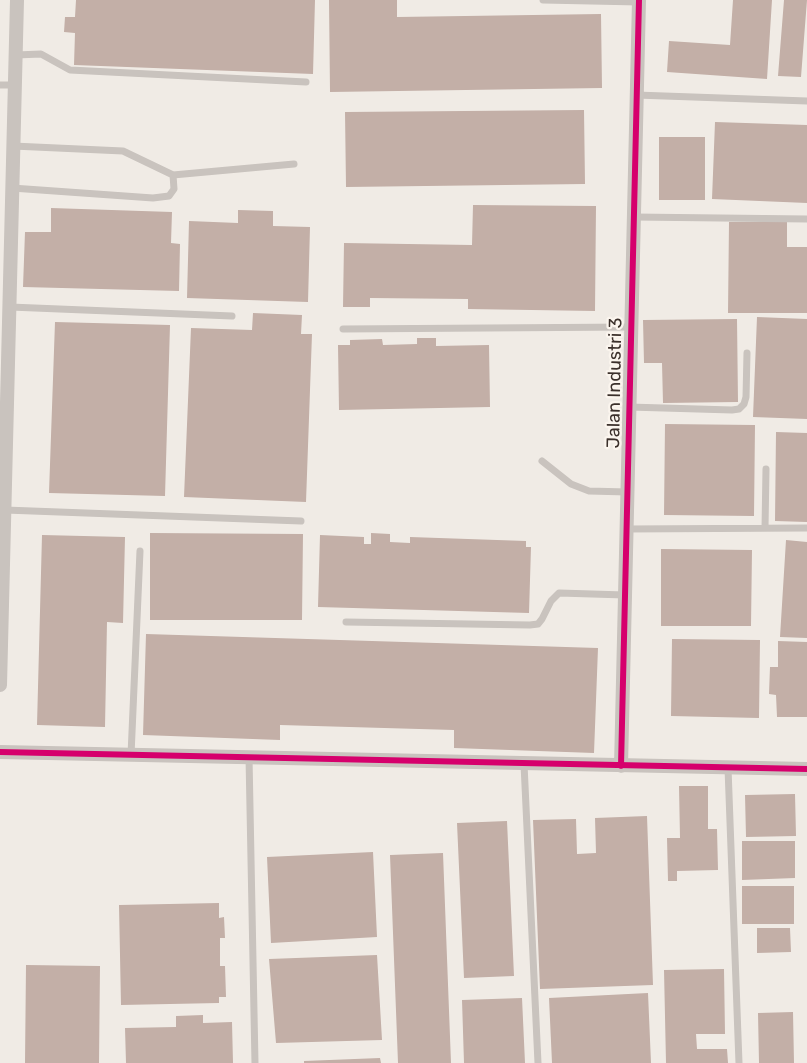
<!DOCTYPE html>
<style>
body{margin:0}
canvas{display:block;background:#f0ebe5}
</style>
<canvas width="807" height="1063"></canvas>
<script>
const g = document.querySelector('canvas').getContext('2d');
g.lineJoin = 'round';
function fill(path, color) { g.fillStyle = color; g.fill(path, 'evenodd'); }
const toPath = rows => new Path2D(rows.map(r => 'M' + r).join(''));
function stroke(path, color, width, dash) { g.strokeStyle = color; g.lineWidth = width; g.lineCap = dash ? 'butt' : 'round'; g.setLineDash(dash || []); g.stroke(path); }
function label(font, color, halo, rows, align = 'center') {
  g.font = font + ' Rubik,sans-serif'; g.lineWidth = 4.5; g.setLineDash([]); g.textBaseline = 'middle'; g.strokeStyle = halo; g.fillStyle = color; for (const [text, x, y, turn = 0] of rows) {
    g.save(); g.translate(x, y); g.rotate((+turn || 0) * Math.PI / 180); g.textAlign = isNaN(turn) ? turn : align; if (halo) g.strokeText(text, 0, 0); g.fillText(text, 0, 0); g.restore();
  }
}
const building = toPath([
 [76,0,315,0,313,74,74,65,75,33,64,32,65,17,75,17],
 [329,0,397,0,397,17,601,14,602,88,330,92],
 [733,0,772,0,767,79,667,72,669,41,730,45],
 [784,0,807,0,801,77,778,76],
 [584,110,585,184,346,187,345,112],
 [715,122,807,125,807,203,712,199],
 [659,137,705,137,705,200,659,200],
 [473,205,596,206,595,311,468,309,468,299,370,298,370,307,343,307,344,243,472,245],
 [51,208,172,212,171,243,180,244,179,291,23,287,25,232,51,232],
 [238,210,273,211,273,226,310,227,308,302,187,298,189,221,238,223],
 [729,222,787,222,787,247,807,247,807,313,728,313],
 [253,313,302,315,301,334,312,334,306,502,184,497,191,328,252,330],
 [757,317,807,319,807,419,753,417],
 [737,319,738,402,663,403,662,363,644,363,643,320],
 [55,322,170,325,165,496,49,493],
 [417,338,436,338,436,346,489,345,490,407,339,410,338,345,350,345,350,340,382,339,383,345,417,344],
 [665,424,755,425,754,516,664,515],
 [776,432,807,433,807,522,775,521],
 [150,533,303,534,302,620,150,620],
 [371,533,390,534,390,542,410,543,410,537,526,541,526,547,531,547,529,613,318,607,320,535,364,537,364,544,371,544],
 [42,535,125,537,123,623,107,622,105,727,37,725],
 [786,540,807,542,807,638,780,637],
 [661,549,752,550,751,626,661,626],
 [146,634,598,648,594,753,454,748,454,730,280,725,280,740,143,735],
 [672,639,760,640,759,718,671,716],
 [778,641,807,642,807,717,777,717,776,695,769,694,770,667,778,667],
 [679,786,708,786,708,829,717,829,718,870,677,871,677,881,668,881,667,838,680,838],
 [795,794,796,836,746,837,745,795],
 [647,816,653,985,540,989,533,820,576,819,577,854,596,853,595,818],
 [507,821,514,976,464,978,457,823],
 [742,841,795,841,795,878,742,880],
 [373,852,377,937,271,943,267,857],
 [443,853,451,1063,398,1063,390,855],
 [742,886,794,886,794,924,742,924],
 [219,903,219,918,224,917,225,938,220,938,220,966,225,966,226,997,219,997,219,1003,121,1005,119,905],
 [757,928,790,928,791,952,757,953],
 [377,955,382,1040,276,1043,269,959],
 [26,965,100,966,99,1063,25,1063],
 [724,969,725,1034,696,1034,697,1049,727,1049,728,1063,666,1063,664,970],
 [648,993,651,1063,552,1063,549,998],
 [522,998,525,1063,464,1063,462,1000],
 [793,1012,794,1063,759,1063,758,1013],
 [203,1015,203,1023,232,1022,233,1063,126,1063,125,1028,176,1027,176,1016],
 [380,1058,381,1063,304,1063,304,1061]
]);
const service = toPath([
 [543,0,639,2],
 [16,55,41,54,70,70,306,82],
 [0,85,15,85],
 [636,95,807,101],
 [13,146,123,151,173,175,294,164],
 [12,188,153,198,169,196,174,189,173,175],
 [634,217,807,219],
 [10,307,232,316],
 [343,329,631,327],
 [629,407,732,410,739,409,744,404,746,397,747,353],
 [542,461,571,484,589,491,627,492],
 [5,510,301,521],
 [765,528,766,469],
 [627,529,807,528],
 [346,622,530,625,538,624,542,619,551,601,559,593,625,595],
 [131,755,140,551],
 [249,757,255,1063],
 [524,764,538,1063],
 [728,768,739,1063]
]);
const minor = toPath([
 [0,685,17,0],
 [0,752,807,769],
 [621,766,639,0]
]);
const cycleway = toPath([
 [0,752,807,769],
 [621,766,639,0]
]);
const streetNames = [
 ["Jalan Industri 3",615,383,-89]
];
fill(building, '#c3afa7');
stroke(service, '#c9c3be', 7);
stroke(minor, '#c9c3be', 14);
stroke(cycleway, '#d6006c', 6);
label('18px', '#3b302b', '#fbf5ee', streetNames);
</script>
